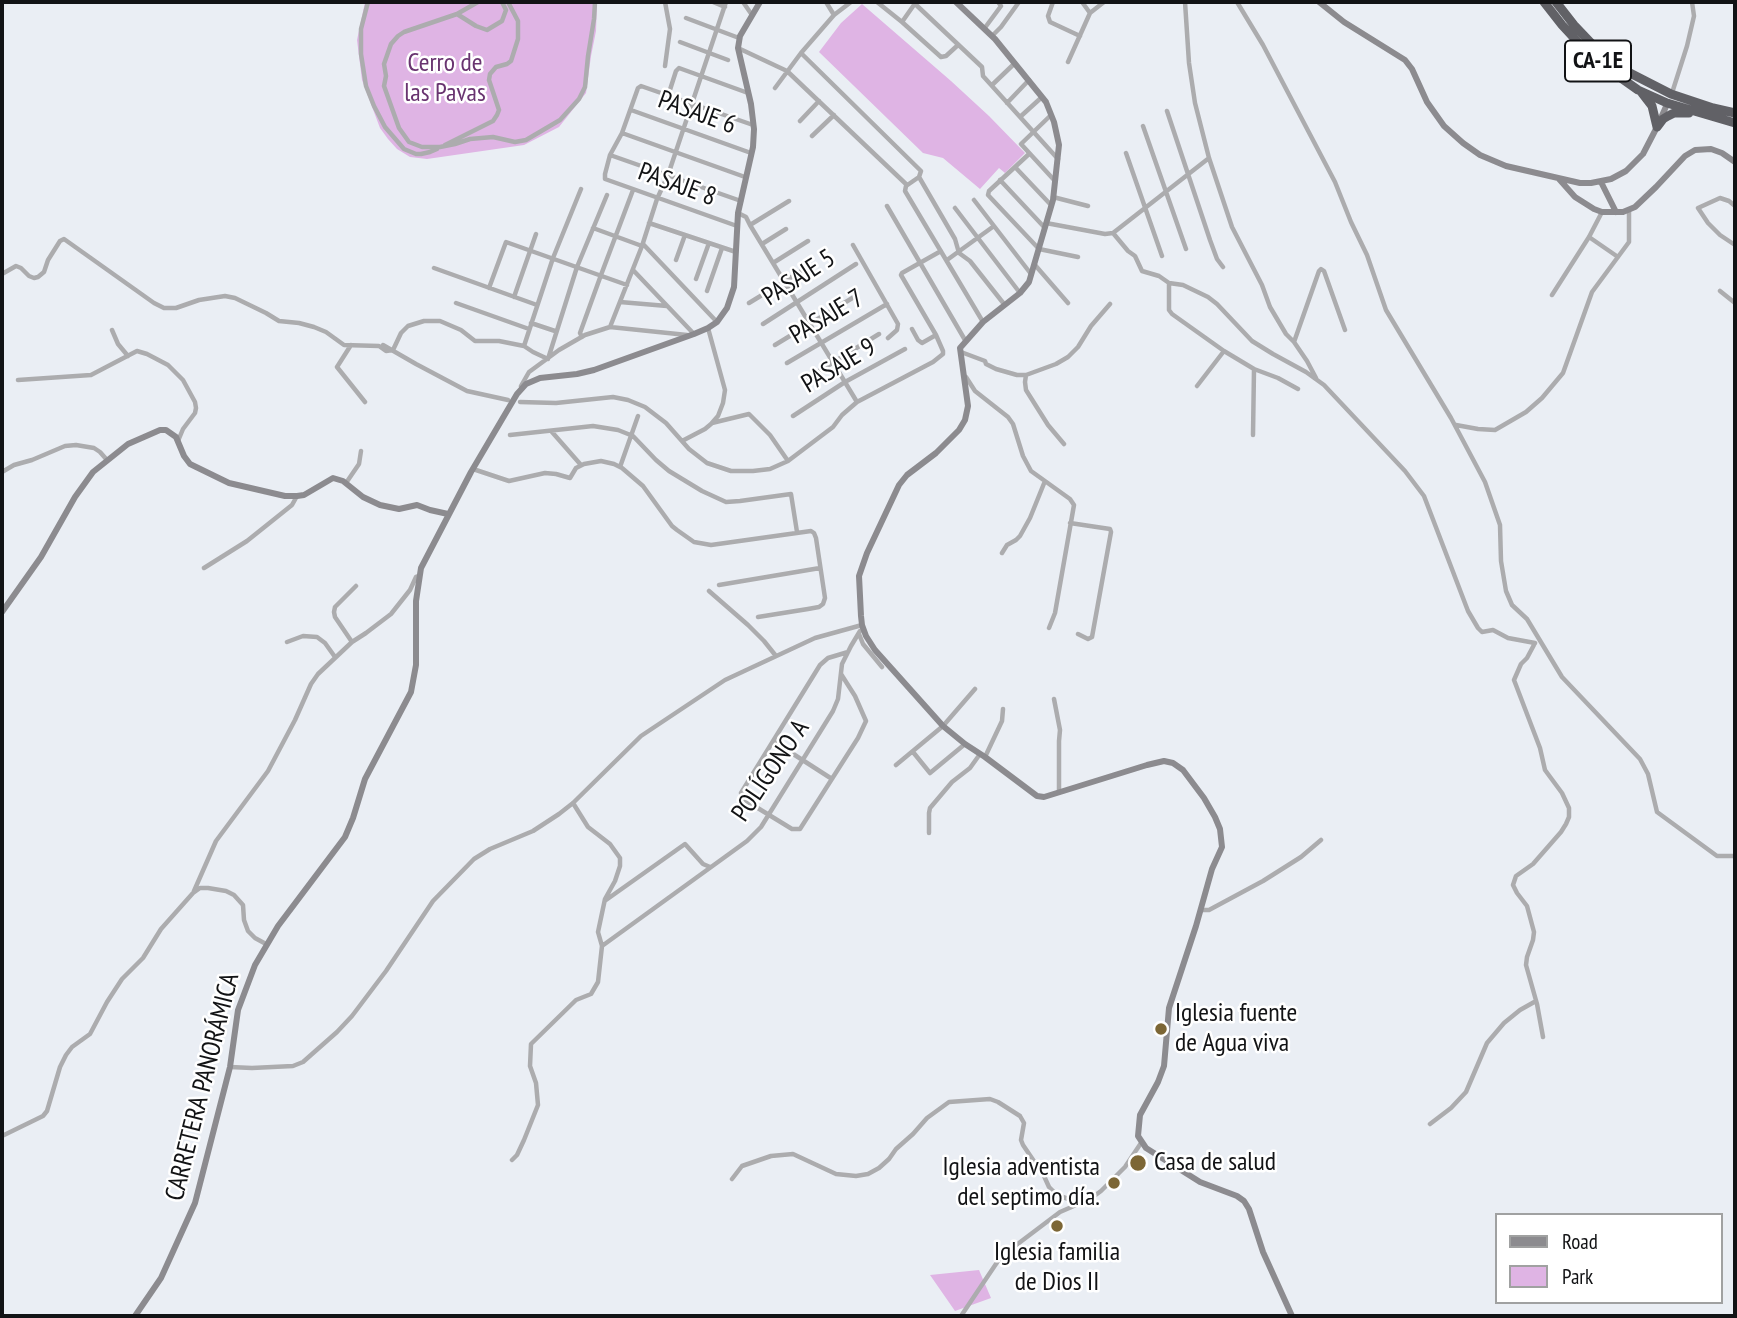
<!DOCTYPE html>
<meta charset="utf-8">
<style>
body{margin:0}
#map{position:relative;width:1737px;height:1318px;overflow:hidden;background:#eaeef4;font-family:"PT Sans Narrow",sans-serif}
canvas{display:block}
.frame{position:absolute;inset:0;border:4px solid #121315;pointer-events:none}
.legend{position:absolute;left:1495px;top:1213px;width:228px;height:91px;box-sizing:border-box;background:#fff;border:2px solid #a0a1a1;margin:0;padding:9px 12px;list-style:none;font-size:21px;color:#121315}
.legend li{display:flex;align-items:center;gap:14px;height:35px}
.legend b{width:35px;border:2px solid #a0a1a1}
</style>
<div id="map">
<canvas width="1737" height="1318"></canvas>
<div class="frame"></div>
<ul class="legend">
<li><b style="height:9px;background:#8c8b8f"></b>Road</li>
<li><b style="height:19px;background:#dfb4e4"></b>Park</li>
</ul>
</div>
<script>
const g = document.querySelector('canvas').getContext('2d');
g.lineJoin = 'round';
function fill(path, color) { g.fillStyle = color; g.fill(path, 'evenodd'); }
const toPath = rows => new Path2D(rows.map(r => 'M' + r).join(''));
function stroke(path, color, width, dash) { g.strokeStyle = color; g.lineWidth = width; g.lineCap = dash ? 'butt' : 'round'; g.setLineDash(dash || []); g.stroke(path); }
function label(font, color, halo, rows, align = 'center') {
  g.font = font + ' "PT Sans Narrow",sans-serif'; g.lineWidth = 5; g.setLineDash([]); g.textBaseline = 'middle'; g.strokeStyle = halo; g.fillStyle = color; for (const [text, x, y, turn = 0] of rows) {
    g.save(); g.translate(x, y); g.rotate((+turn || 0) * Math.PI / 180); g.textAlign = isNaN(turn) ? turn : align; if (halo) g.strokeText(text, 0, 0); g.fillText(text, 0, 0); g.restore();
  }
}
const green = toPath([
 [365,2,597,2,596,31,591,56,586,93,559,127,524,145,427,159,410,157,397,149,388,139,380,128,362,80,357,40],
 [862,4,951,81,989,116,1025,153,1005,173,999,168,980,189,943,158,923,153,819,52,841,23],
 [979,1270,991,1298,955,1311,930,1275]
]);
const street = toPath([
 [368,2,361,29,361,54,366,86,374,106,385,127,404,149,416,154,421,154,430,152,437,149],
 [478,2,457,14,476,26,487,30,502,21,506,10,502,2],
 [665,2,670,29,665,66],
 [713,2,725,7],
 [743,2,752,15],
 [826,2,834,15],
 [877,2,902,22,916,2],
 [913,2,982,67,983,76,1058,159],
 [1053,2,1048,16,1050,22,1080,36],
 [1082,2,1090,13],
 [1185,2,1189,63,1195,103,1209,158,1232,227,1262,285,1270,307,1286,334,1294,342],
 [1237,2,1263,45,1335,182,1351,222,1367,255,1386,310,1451,418,1485,482,1500,525,1501,561,1506,591,1512,605,1527,619,1562,677,1640,759,1648,774,1657,812,1717,856,1735,856],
 [457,14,404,32,398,36,391,44,384,64,386,76,384,86,399,128,409,142,422,147,440,147,455,144,470,139,493,137,515,142,526,140,560,120,579,99,585,87,588,56,594,19,595,2],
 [686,18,739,38],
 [902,22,941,57,946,56,958,45],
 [984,29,1001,6,998,2],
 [992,36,1001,27,1019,2],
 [680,42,728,60],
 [738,48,787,71,907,185],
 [801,53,921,171,919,177,906,186,905,191,983,322],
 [1068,62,1090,13,1104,2],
 [992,85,1015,63],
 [775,88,801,53,834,15,851,2],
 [1672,93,1687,46,1694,16,1692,2],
 [668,96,676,71,679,68,748,93],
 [1007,103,1029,80],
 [631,110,751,153],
 [1167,111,1210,240,1217,259,1223,267],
 [1051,115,1021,144,1055,181],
 [1020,117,1042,97],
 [800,121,819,101],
 [1143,126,1186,249],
 [622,133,745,177],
 [812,136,834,115],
 [445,145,493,121,497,115,499,110,489,80,490,74,496,67,507,64,511,61,518,39,518,21,508,2],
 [1126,153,1162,256],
 [1029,154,989,191,988,195,1039,249,1078,257],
 [610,155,741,201],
 [1015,167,1051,205],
 [919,177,955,239,959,253,970,261,1004,304],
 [1000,180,1045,228],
 [1053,197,1088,206],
 [974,200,1031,274],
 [887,206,965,340],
 [1735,206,1729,201,1720,198,1698,208,1708,223,1720,235,1735,245],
 [955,208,1020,293],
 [738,213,746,217,750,225,857,402],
 [649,223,736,252],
 [1046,223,1105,234,1113,233,1209,158],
 [750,225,789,201],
 [737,226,605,179,605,174,610,155,622,133,638,88,641,86,753,125],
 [593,228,642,246],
 [1113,233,1128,251,1135,256,1142,271,1159,276,1169,283,1183,285,1208,297,1217,304,1252,341,1273,354,1306,372,1324,385,1405,471,1424,496,1468,611,1478,628,1482,632,1493,630,1508,638,1535,643],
 [1589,237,1618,257],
 [643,244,717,322],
 [762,244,786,229],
 [853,245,898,324,897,330,888,338],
 [676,260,685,235],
 [947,260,994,226],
 [773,263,808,241],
 [1035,265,1068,303],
 [434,268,537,305],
 [633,270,694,334],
 [2,274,16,266,21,268,29,276,34,278,38,277,44,272,48,260,60,241,64,239,154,303,164,308,176,308,199,300,225,296,235,298,266,313,279,321,299,323,314,327,326,332,344,345,379,346,386,351,393,350,401,333,408,326,424,321,440,321,461,330,475,341,499,341,524,346,533,352,548,359,577,267,607,195],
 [696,279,709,243],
 [1169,283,1169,310,1172,314,1224,351,1254,369,1253,435],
 [489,288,506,242,627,285],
 [707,291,722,248],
 [1720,291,1735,303],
 [1552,295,1589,237,1602,212],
 [514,297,536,234],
 [620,302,667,306],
 [456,303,529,329],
 [749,303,808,267],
 [531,323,555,331],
 [763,324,856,264],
 [610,327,642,246,657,199,668,175,726,2],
 [912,329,918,340,922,343,936,335],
 [112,330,118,344,128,356],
 [582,337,580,333,601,275,633,190],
 [351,345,337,367,365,402],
 [383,345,416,364,467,391,508,400],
 [775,345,854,297],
 [524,346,553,258,581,189],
 [961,352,985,361,986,364,996,369,1017,375,1026,375,1056,364,1068,357,1078,347,1091,326,1110,304],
 [787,363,887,304],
 [1254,369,1278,378,1298,389],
 [1026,375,1025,382,1026,390,1048,425,1064,444],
 [966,377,975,391,1008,417,1013,424,1023,456,1031,471,1070,499,1074,505,1055,613,1049,628],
 [1316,378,1307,361,1294,342,1319,271,1321,269,1324,271,1345,330],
 [18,380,91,375,137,351,147,354,168,365,183,380,195,402,196,408,195,413,183,429,178,441],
 [803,381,879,334],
 [521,386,529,372,559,350,585,335,610,327,687,335],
 [1197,386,1224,351],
 [520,402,556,403,613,397,628,400,645,407,666,423,689,449,707,463,731,471,753,471,770,469,788,461,833,427,842,415,857,402,933,362,943,354,943,351,936,335,901,275,902,273,941,251],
 [793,416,845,382,905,349],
 [712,423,749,414,770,435,788,461],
 [1456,425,1478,429,1495,430,1526,412,1542,398,1563,373,1592,292,1629,242,1629,211],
 [552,432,581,465],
 [510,435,593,426,618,430,633,436,656,460,669,471,702,491,726,502,740,501,791,494,797,532],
 [682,441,705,429,711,424,718,416,723,403,725,390,708,328],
 [620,467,638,416],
 [473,469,509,481,545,473,556,474,570,478,576,468,584,464,601,461,614,464,622,468,643,486,672,526,677,530,694,542,711,545,811,531,814,533,816,538,825,598,823,604,819,607,808,609,758,617],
 [2,472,14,465,32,460,65,446,76,445,94,448,100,452,107,460],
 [346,483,359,464,361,451],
 [1070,523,1110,529,1111,532,1092,637,1088,639,1078,634],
 [1002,553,1007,545,1016,540,1020,536,1030,518,1045,481],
 [204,568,247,541,292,505,297,496],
 [719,585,820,568],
 [709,591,748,625,764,641,776,656],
 [859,634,863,644,882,667],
 [287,642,303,636,317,637,325,643,335,657],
 [352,642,335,617,334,612,335,607,356,586],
 [1535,643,1527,658,1521,664,1514,680,1540,748,1545,770,1562,793,1569,808,1569,817,1566,824,1561,832,1533,864,1516,876,1513,885,1517,893,1527,906,1534,932,1533,940,1527,957,1526,965,1537,1004,1543,1037],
 [841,674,855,696,866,721,858,738,800,829,792,829,743,799,741,793,820,665,828,658,848,652],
 [1054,699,1060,730,1059,741,1059,792],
 [773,741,832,779],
 [913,752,930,773,965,744],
 [985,757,1002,721,1003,709],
 [896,765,943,726,975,689],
 [929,833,929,813,930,808,952,782,970,768,980,754],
 [194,891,216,841,268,771,295,720,311,684,318,674,352,642,366,633,391,614,410,590,416,577,419,576],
 [606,900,685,844,703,864,710,867],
 [1201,910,1209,910,1263,881,1301,857,1321,840],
 [602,946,747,841,761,827,833,711,838,699,842,664,851,646,860,631,863,629],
 [230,1067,252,1068,293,1066,303,1062,337,1032,352,1016,386,971,433,901,474,859,490,849,533,831,559,814,573,803,641,736,725,680,815,638,862,625],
 [1430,1124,1451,1108,1466,1092,1487,1043,1504,1023,1520,1010,1536,1001],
 [2,1136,43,1116,47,1111,60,1067,66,1055,72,1047,90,1034,107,1002,122,979,143,958,161,929,193,893,200,888,208,888,226,891,234,895,243,905,244,920,248,931,255,938,266,944],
 [512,1160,517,1155,524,1140,538,1105,536,1083,530,1066,531,1044,576,1000,591,994,598,982,602,946,598,932,605,899,615,881,620,866,620,858,610,844,588,827,573,803],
 [732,1179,742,1166,771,1156,793,1154,836,1174,856,1176,868,1174,879,1168,889,1159,896,1149,913,1134,927,1118,949,1102,990,1099,998,1102,1020,1116,1024,1123,1021,1140,1023,1145,1044,1176,1049,1187,1057,1195,1080,1203],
 [961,1316,1002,1255,1008,1249,1015,1246,1060,1212,1090,1199,1101,1191,1125,1167,1141,1143]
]);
const secondary = toPath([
 [956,2,995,39,1046,102,1054,122,1059,145,1053,200,1029,282,1020,293,983,322,960,348,968,406,965,420,959,430,936,453,907,475,899,485,867,553,859,576,861,616,862,625,866,636,875,650,943,726,965,744,985,757,1037,796,1044,797,1147,765,1164,761,1173,763,1183,770,1204,798,1215,817,1220,829,1222,847,1212,869,1196,926,1169,1008,1164,1066,1158,1082,1140,1115,1138,1136,1146,1148,1200,1182,1237,1196,1244,1201,1249,1209,1263,1252,1292,1316],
 [1319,2,1344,22,1405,60,1412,69,1427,102,1444,126,1463,143,1480,155,1506,166,1580,183,1591,183,1611,179,1626,171,1643,154,1657,127,1668,102],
 [1559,179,1575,197,1594,209,1602,212,1623,212,1635,207,1656,187,1685,156,1695,150,1711,149,1722,153,1735,162],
 [1601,182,1616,212],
 [2,612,41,557,75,497,93,472,128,444,160,430,166,430,176,437,184,456,190,464,229,483,285,496,297,496,304,495,333,478,343,481,363,497,380,505,399,509,417,505,430,510,448,514],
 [135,1316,161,1278,195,1203,230,1067,238,1010,255,965,278,926,345,837,353,818,365,779,411,692,416,665,416,601,421,568,471,472,517,394,526,384,540,378,577,374,594,370,694,334,708,328,717,322,727,308,734,287,738,213,753,147,754,129,751,104,738,48,740,36,760,2]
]);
const highway = toPath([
 [1544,2,1562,25,1587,52,1604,66,1638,90,1667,103,1735,123],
 [1556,2,1574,25,1594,46,1628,72,1671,94,1713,108,1735,113],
 [1642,93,1652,106,1657,127],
 [1657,127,1663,119,1668,116,1674,113,1689,113]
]);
const markers = [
 [1161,1029,7,"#7c6635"],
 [1138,1163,9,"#7c6635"],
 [1114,1183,7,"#7c6635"],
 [1057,1226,7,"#7c6635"]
];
const shields = [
 [1598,61,66]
];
const shieldNames = [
 ["CA-1E",1598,61]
];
const parkNames = [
 ["Cerro de",445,64],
 ["las Pavas",445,94]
];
const streetNames = [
 ["PASAJE 6",697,113,20],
 ["PASAJE 8",677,185,20],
 ["PASAJE 5",799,278,-33],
 ["PASAJE 7",827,317,-31],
 ["PASAJE 9",839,366,-31],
 ["POLÍGONO A",771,771,-56],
 ["CARRETERA PANORÁMICA",203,1087,-76]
];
const poiNames = [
 ["Iglesia fuente",1175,1014],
 ["de Agua viva",1175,1044],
 ["Casa de salud",1154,1163],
 ["Iglesia adventista",1100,1168,"right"],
 ["del septimo día.",1100,1198,"right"],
 ["Iglesia familia",1057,1253,"center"],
 ["de Dios II",1057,1283,"center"]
];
fill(green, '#dfb4e4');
stroke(street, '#acacae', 4.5);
stroke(secondary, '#8c8b8f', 6);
stroke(highway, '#616166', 9);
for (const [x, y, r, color] of markers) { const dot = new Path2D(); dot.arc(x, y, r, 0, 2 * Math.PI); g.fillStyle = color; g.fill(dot); stroke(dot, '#fff', 2.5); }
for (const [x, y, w] of shields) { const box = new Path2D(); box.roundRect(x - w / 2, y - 20.5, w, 41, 5); g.fillStyle = '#fff'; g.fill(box); stroke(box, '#121315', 2); }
label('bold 24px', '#121315', null, shieldNames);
label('26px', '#693470', '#fff', parkNames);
label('26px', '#121315', '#fff', streetNames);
label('26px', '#121315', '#fff', poiNames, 'left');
</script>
